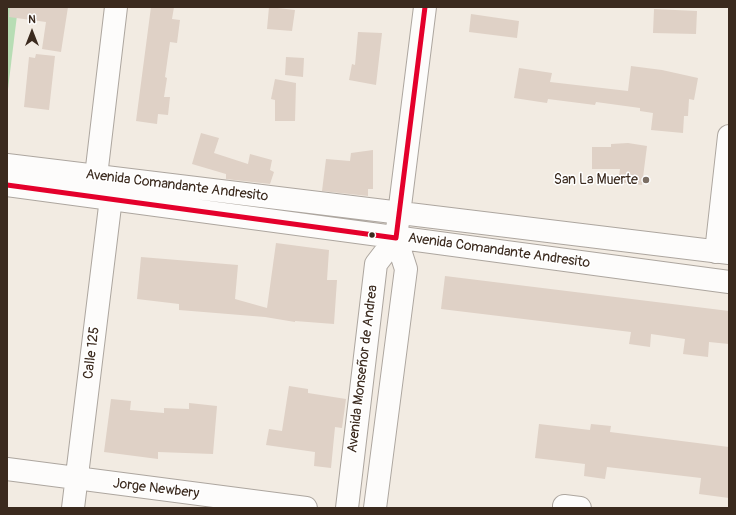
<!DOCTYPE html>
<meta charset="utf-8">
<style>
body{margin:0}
#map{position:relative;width:736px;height:515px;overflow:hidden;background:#f2ebe2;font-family:Pangolin,sans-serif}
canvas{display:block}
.frame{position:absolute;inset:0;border:8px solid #3b2a1e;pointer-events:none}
.north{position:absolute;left:12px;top:12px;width:40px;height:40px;-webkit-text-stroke:3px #fff;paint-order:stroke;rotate:0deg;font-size:11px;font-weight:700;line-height:16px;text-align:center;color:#3b2a1e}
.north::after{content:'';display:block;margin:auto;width:14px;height:18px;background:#3b2a1e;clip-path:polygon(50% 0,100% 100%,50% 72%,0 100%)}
</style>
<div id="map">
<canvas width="736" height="515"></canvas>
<div class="frame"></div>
<div class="north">N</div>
</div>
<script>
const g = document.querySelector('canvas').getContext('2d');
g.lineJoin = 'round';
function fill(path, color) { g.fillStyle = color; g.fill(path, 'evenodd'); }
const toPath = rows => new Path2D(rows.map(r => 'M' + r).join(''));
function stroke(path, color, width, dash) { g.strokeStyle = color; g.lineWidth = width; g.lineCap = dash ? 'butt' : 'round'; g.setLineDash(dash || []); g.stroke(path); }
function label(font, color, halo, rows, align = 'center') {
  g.font = font + ' Pangolin,sans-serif'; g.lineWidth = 3; g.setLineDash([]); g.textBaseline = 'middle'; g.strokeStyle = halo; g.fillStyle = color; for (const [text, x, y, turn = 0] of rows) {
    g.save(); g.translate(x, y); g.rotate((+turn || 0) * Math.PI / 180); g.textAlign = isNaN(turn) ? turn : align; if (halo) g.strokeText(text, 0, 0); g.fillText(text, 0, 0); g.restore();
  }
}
const green = toPath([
 [7,7,18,7,7,97]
]);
const building = toPath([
 [10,7,68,7,61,52,42,49,46,22,9,17],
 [151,7,174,7,172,19,180,20,177,43,170,42,165,77,167,78,164,97,170,97,168,115,158,114,157,124,136,121],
 [269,7,295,10,292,31,267,29],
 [654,9,697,11,696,34,653,33],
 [471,14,519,21,517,38,469,32],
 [358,32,382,33,376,85,349,80,352,64,355,65],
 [36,54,55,56,49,110,24,107,29,57,35,58],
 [286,57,304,58,303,77,285,75],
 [631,66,662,70,698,78,694,100,689,99,688,116,684,116,683,133,651,130,653,113,640,111,640,108,596,102,595,105,548,99,547,103,514,98,519,68,552,73,550,82,628,91],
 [275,79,296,83,295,121,275,121,275,100,271,99],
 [201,133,219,138,214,153,248,164,250,154,272,160,270,170,274,172,270,184,226,179,226,174,192,164],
 [628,143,647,146,642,185,618,182,620,169,592,169,592,147,611,147,611,144],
 [373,150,373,189,368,189,368,196,322,191,326,159,350,161,351,153],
 [276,243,329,250,327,280,337,280,334,324,295,321,295,322,265,317,179,310,179,304,137,299,141,257,238,265,235,299,267,308],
 [445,276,729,311,729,344,709,342,708,357,683,354,685,339,651,334,650,347,629,344,631,332,441,309],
 [289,386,308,389,308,393,346,399,342,428,335,427,331,468,314,466,315,452,266,445,269,429,282,431],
 [111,399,131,401,130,410,164,413,164,408,189,409,189,403,217,406,213,454,158,452,158,459,104,452],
 [539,424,590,430,591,424,611,426,610,432,729,447,729,498,699,494,701,478,607,467,605,479,584,476,585,464,535,458]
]);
const minor = toPath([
 [96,176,116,7],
 [716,252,729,136],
 [7,469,306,508],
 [73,508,111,198],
 [564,508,564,506,580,508]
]);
const major = toPath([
 [7,165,729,253],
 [7,185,729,282],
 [347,508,376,264,396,238],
 [375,508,406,269,396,238,425,7]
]);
const bus1 = toPath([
 [7,185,396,238,425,7]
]);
const markers = [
 [646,180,4,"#7b6e63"],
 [372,235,3.5,"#3b2a1e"]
];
const poiNames = [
 ["San La Muerte",638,180]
];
const streetNames = [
 ["Avenida Comandante Andresito",177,186,7],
 ["Avenida Comandante Andresito",499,251,8],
 ["Calle 125",92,353,-83],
 ["Avenida Monseñor de Andrea",363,369,-83],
 ["Jorge Newbery",156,489,7]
];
fill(green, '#b7ddb4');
fill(building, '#dfd1c6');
stroke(minor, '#ada69f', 24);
stroke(major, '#ada69f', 24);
stroke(minor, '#fdfcfb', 22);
stroke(major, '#fdfcfb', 22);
stroke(bus1, '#e4002b', 5);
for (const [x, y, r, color] of markers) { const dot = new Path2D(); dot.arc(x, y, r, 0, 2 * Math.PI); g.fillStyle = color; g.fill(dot); stroke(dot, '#fff', 1.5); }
label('14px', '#3b2a1e', '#fff', poiNames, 'right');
label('14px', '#3b2a1e', '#fff', streetNames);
</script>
